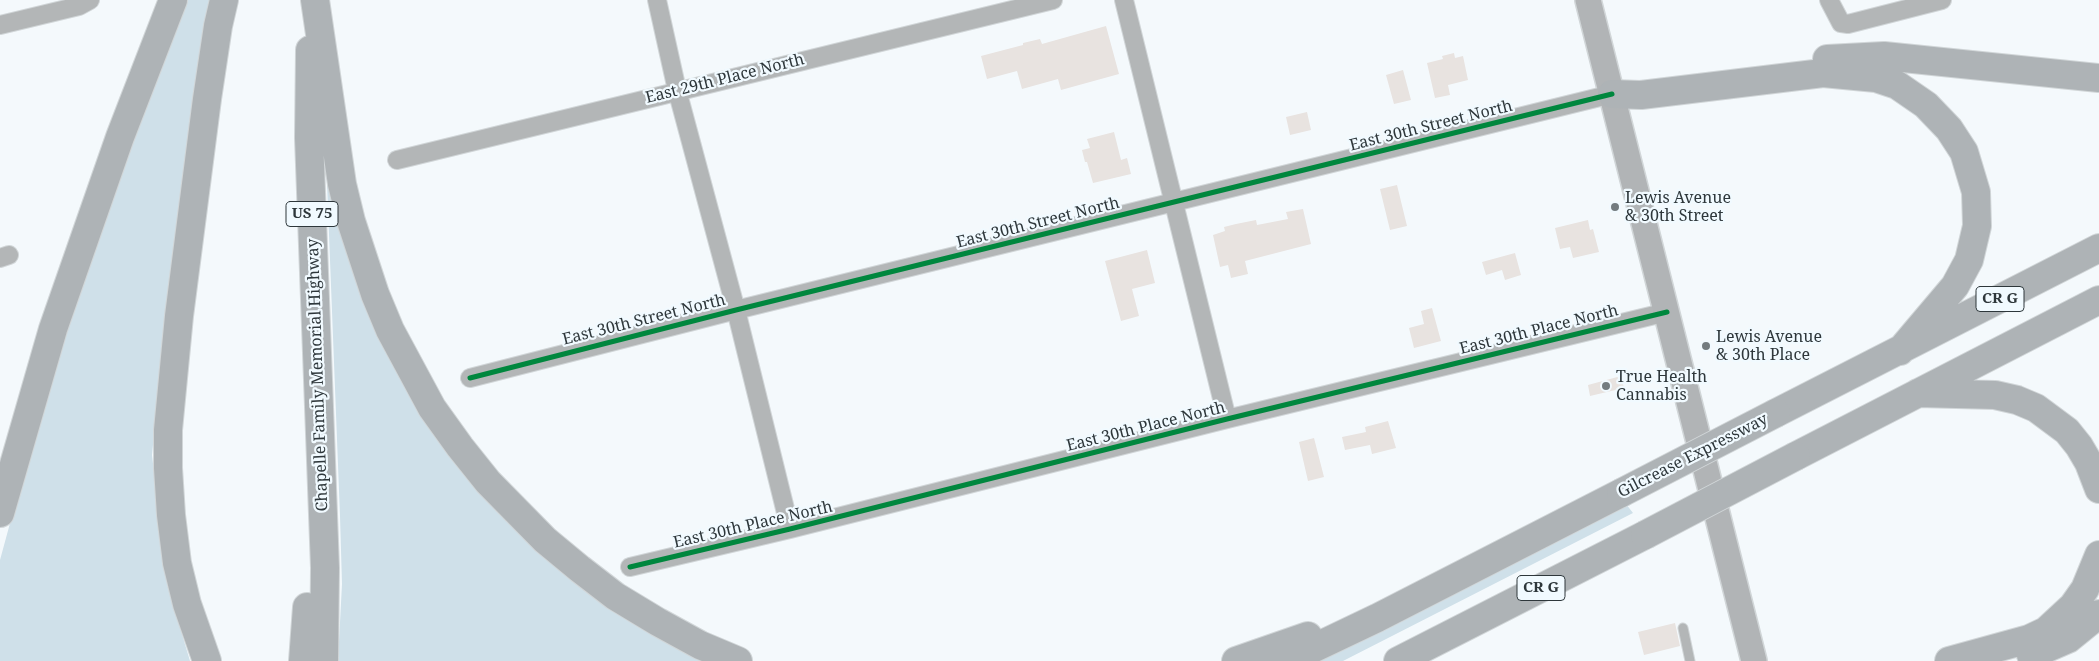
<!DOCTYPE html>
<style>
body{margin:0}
canvas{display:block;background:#f4f9fc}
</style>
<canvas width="2099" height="661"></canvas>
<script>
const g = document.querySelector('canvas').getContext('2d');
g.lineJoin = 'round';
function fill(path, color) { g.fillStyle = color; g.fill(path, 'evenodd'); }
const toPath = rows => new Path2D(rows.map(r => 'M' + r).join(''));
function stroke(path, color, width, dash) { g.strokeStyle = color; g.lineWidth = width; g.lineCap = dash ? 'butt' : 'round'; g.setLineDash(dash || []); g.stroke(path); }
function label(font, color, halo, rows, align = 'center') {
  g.font = font + ' "Noto Serif",serif'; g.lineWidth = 4.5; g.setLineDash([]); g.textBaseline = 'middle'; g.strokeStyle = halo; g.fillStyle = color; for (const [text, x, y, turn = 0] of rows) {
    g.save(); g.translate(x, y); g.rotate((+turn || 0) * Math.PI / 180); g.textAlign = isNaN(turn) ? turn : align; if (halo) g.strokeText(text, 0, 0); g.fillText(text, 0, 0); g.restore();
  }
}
const green = toPath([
 [188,0,212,0,159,382,152,455,167,584,190,661,0,661,0,560,31,446,60,349,141,116],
 [333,181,352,256,493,501,719,661,338,661,342,584,340,516,327,183],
 [1626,504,1633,513,1343,661,1316,661]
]);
const building = toPath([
 [1106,26,1119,74,1061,90,1058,79,1022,89,1017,71,987,79,981,56,1023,45,1023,43,1040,39,1042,44],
 [1454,53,1455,58,1463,56,1468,80,1448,85,1450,95,1435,98,1427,63,1443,59,1442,56],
 [1403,70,1411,100,1394,104,1386,75],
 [1307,112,1311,130,1290,135,1286,117],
 [1114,132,1121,160,1127,158,1131,174,1093,183,1087,162,1085,162,1082,150,1090,148,1087,139],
 [1397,185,1407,226,1390,230,1380,189],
 [1303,209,1311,244,1245,261,1248,274,1231,278,1228,265,1220,267,1213,235,1225,231,1224,227,1236,224,1256,220,1257,225,1288,219,1286,212],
 [1588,220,1590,230,1593,229,1599,252,1573,258,1570,247,1560,249,1555,228],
 [1147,250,1155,283,1132,289,1139,316,1121,321,1105,261],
 [1515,253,1521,275,1505,280,1502,270,1486,275,1482,262],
 [1432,308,1441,341,1414,348,1409,328,1424,324,1421,311],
 [1621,376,1624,388,1590,396,1588,385],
 [1388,421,1396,448,1372,454,1370,445,1345,450,1342,437,1366,432,1365,427],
 [1314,438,1324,477,1308,481,1299,442],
 [1675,623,1680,646,1644,655,1638,632]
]);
const service = toPath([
 [1683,628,1690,661]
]);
const minor = toPath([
 [657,0,677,90,736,310,790,529],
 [1124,0,1227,419],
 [1829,0,1841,23,1848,24,1942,0],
 [0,25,79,6,90,0],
 [397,160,1053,0],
 [0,258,9,255],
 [470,378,736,310,1612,94],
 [630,567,790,529,1227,419,1667,312]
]);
const secondary = toPath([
 [1588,0,1754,661]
]);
const motorway = toPath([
 [315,0,342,184,351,221,375,294,390,330,432,408,460,447,488,482,545,540,580,569,615,596,658,622,700,645,738,661],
 [310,50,309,138,325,568,324,661],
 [1827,59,1884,56,2099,78],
 [1612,94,1641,95,1823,73,1876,78,1897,85,1926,105,1949,129,1964,152,1976,192,1977,226,1969,260,1955,286,1900,351],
 [1918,393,1995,395,2017,400,2036,408,2067,431,2079,446,2089,463,2099,489],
 [1776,413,2099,248],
 [1796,456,2099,300],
 [0,513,53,329,120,137,173,0],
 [2031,655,2068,639,2099,614],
 [207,661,187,604,177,563,171,515,168,468,168,430,179,316,207,99,218,26,224,0],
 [303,661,307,607],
 [1236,661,1308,636],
 [1287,661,1377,618,1621,493],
 [1398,661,1645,535],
 [1949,661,2029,639,2046,631,2073,606,2085,589,2099,555]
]);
const motorwayBridge = toPath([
 [1621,493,1776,413],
 [1645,535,1796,456]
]);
const cycleway = toPath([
 [470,378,736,310,1612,94],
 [630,567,790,529,1227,419,1667,312]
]);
const markers = [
 [1615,207,5,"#737b7f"],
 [1706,346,5,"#737b7f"],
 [1606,386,5,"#737b7f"]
];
const shields = [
 [312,214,52],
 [2000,299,48],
 [1541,588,48]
];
const shieldNames = [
 ["US 75",312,214],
 ["CR G",2000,299],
 ["CR G",1541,588]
];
const streetNames = [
 ["East 29th Place North",725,79,-14],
 ["East 30th Street North",1431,126,-14],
 ["East 30th Street North",1038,223,-14],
 ["East 30th Street North",644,320,-14],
 ["East 30th Place North",1539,330,-14],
 ["Chapelle Family Memorial Highway",318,375,-92],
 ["East 30th Place North",1146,427,-14],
 ["Gilcrease Expressway",1693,456,-27],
 ["East 30th Place North",753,525,-13]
];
const poiNames = [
 ["Lewis Avenue",1625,198],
 ["& 30th Street",1625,216],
 ["Lewis Avenue",1716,337],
 ["& 30th Place",1716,355],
 ["True Health",1616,377],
 ["Cannabis",1616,395]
];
fill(green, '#cfe0e9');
fill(building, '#e8e3e0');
stroke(service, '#d1d6d8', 11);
stroke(minor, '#d1d6d8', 20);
stroke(secondary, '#d1d6d8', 28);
stroke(motorway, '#d1d6d8', 30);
stroke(service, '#b3b6b7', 9);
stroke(minor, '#b3b6b7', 18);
stroke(secondary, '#b1b4b6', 25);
stroke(motorway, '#aeb3b6', 28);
stroke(motorwayBridge, '#d1d6d8', 30, []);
stroke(motorwayBridge, '#aeb3b6', 28);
stroke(cycleway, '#00873e', 5);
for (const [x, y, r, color] of markers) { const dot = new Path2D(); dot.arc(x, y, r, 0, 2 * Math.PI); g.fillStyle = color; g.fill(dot); stroke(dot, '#f1faff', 2); }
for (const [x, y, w] of shields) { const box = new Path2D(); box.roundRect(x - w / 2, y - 12.5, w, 25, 4); g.fillStyle = '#f1faff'; g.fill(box); stroke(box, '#2e373b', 1); }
label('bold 15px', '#2e373b', null, shieldNames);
label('16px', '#2e373b', '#f1faff', streetNames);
label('16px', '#2e373b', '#f1faff', poiNames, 'left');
</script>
